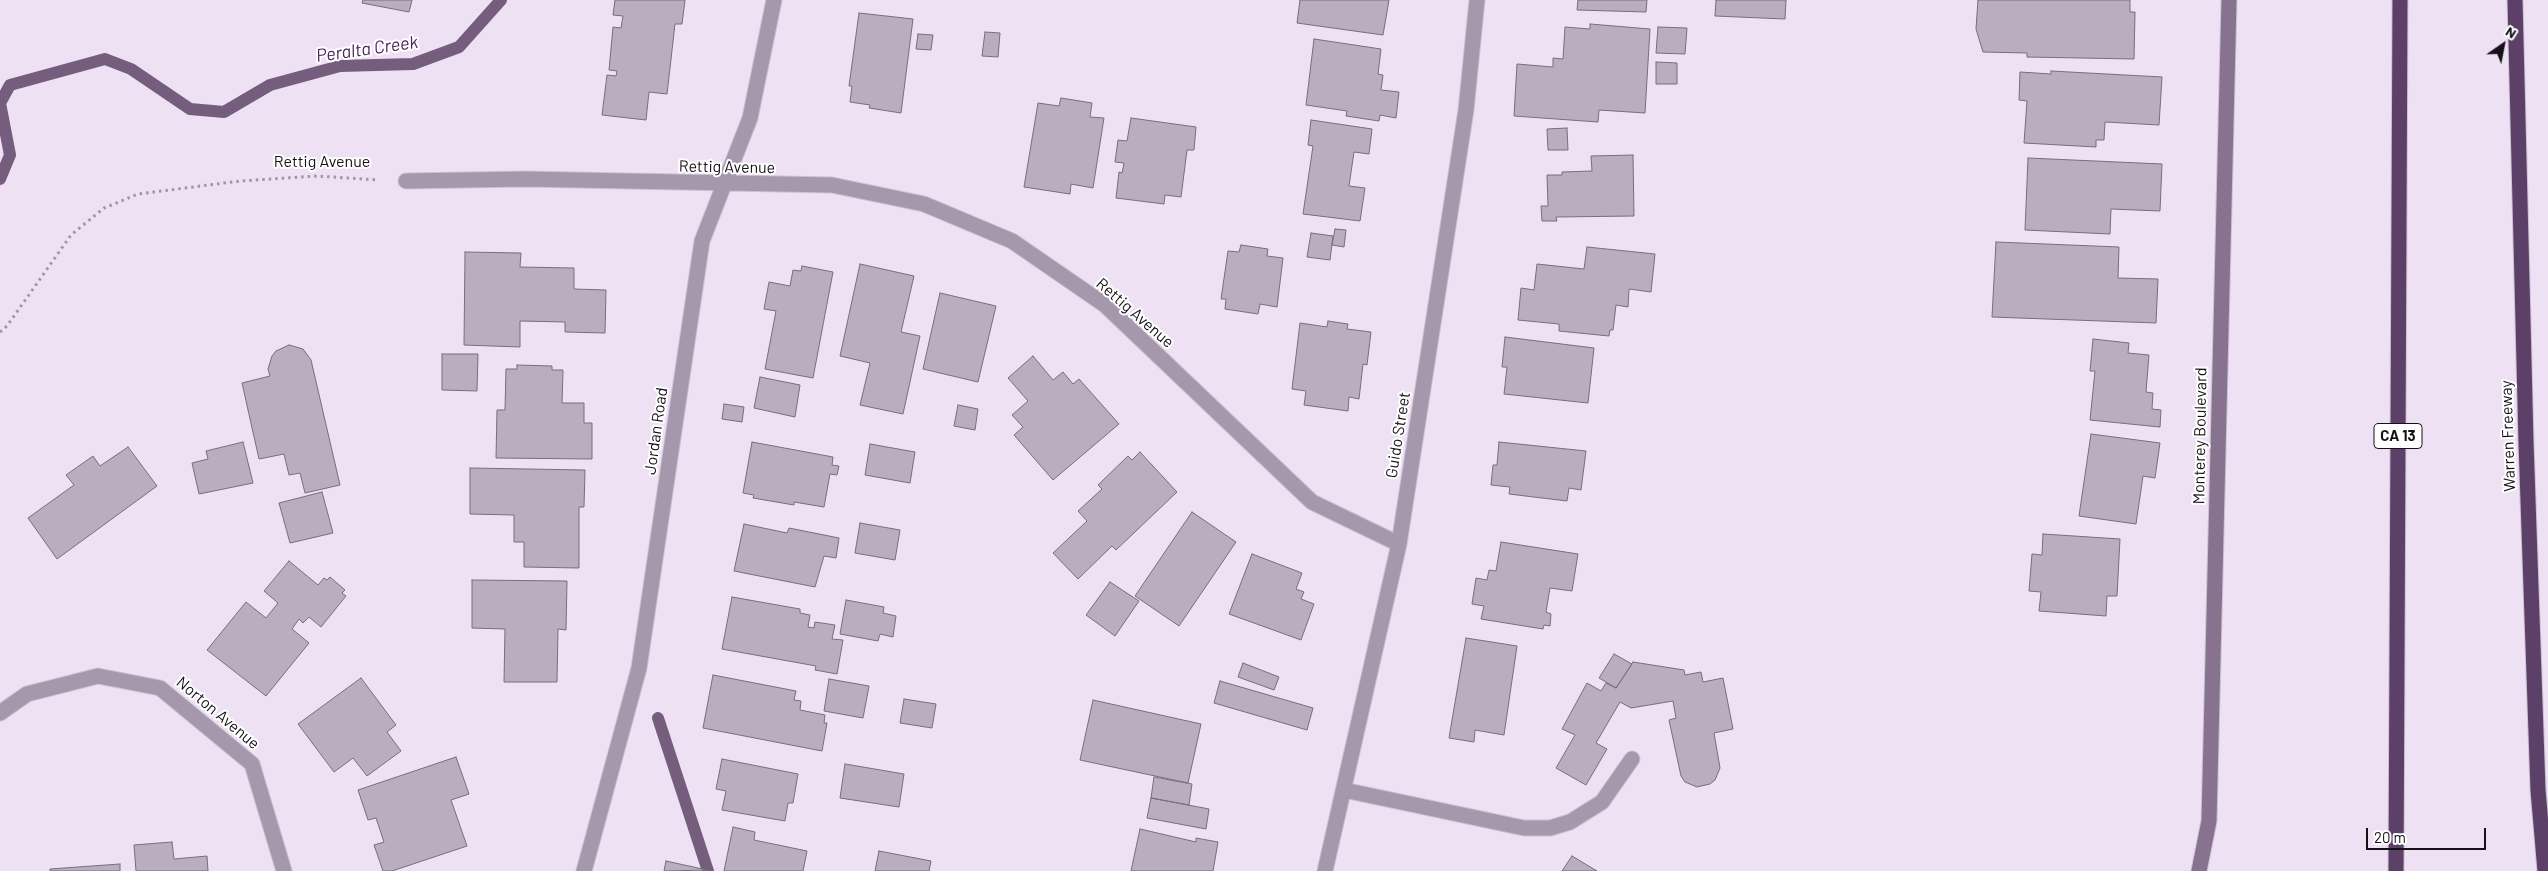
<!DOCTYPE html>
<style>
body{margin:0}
#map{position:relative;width:2548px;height:871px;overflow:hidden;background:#eee1f4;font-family:Barlow,sans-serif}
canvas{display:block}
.north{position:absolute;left:2478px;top:20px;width:50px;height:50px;-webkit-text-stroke:4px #fff;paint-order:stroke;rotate:33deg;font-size:14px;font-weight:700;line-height:20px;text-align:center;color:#161117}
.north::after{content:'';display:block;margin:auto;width:18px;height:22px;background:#161117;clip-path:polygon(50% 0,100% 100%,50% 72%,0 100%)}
.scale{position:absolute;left:2366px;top:828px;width:120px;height:22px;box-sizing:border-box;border:2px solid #161117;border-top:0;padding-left:6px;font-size:15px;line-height:18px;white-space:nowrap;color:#161117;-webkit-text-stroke:4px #fff;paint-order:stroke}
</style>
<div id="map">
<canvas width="2548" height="871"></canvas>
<div class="north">N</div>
<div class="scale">20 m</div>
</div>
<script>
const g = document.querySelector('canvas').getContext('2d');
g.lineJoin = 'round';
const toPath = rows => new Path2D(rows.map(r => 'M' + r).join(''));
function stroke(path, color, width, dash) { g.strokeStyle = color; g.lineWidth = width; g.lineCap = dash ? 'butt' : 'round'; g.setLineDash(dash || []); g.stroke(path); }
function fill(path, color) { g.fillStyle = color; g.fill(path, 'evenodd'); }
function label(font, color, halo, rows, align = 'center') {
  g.font = font + ' Barlow,sans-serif'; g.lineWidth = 4; g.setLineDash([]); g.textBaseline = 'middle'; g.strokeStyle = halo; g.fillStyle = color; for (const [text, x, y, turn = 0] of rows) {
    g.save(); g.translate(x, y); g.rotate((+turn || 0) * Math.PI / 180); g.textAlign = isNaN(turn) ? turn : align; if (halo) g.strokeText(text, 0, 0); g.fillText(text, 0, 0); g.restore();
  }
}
const stream = toPath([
 [0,179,10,155,0,103,10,85,105,59,131,69,190,109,224,112,270,85,340,66,413,64,459,47,501,0],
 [658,718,708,871]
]);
const building = toPath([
 [363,0,412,0,409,12,362,3,363,0],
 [615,0,685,0,682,24,675,24,667,94,649,92,646,120,602,115,607,75,616,76,617,71,609,70,613,27,621,28,623,16,613,15,615,0],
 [1300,0,1389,0,1383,35,1297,23,1300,0],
 [1578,0,1647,0,1646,12,1577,10,1578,0],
 [1716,0,1786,0,1785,19,1715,16,1716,0],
 [1978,0,2130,0,2130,12,2135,12,2134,59,2027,57,2027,53,1983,52,1976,29,1978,0],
 [859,13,913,19,901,113,869,108,870,105,850,102,852,86,849,86,859,13],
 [1590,24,1650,29,1645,113,1599,110,1598,122,1514,116,1517,64,1553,67,1553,58,1563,59,1565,27,1590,29,1590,24],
 [1658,27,1687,28,1685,54,1656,53,1658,27],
 [985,32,1000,33,998,57,982,56,985,32],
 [918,34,933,35,931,50,916,49,918,34],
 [1314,39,1381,49,1378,74,1383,75,1381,90,1399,92,1396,118,1380,115,1379,121,1346,116,1347,111,1306,105,1314,39],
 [1656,62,1677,63,1677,84,1656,84,1656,62],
 [2051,71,2162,77,2159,125,2105,122,2104,140,2096,140,2096,147,2024,143,2027,101,2019,100,2020,72,2051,74,2051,71],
 [1061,98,1092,103,1090,117,1104,118,1093,188,1071,184,1070,194,1024,187,1038,103,1059,106,1061,98],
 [1131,118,1196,127,1194,150,1187,150,1181,197,1165,195,1164,204,1116,198,1119,172,1122,173,1124,163,1115,162,1118,140,1127,141,1131,118],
 [1311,120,1372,129,1369,154,1354,152,1349,186,1365,188,1360,221,1303,214,1313,146,1308,145,1311,120],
 [1567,128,1568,150,1548,150,1547,129,1567,128],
 [1633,155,1634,216,1556,217,1557,221,1542,221,1541,206,1548,206,1547,175,1562,175,1562,172,1592,171,1591,156,1633,155],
 [2028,158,2162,164,2160,211,2111,209,2110,234,2025,230,2028,158],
 [1335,229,1346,230,1344,247,1332,245,1335,229],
 [1311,233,1333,236,1330,260,1307,257,1311,233],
 [1996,242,2119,247,2118,278,2158,279,2156,323,1992,317,1996,242],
 [1241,245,1268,249,1267,256,1283,258,1277,307,1260,304,1258,314,1225,309,1226,299,1221,299,1228,251,1239,252,1241,245],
 [1587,247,1655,254,1651,292,1629,289,1628,307,1616,305,1613,330,1610,330,1609,336,1559,331,1559,324,1518,320,1521,288,1534,290,1537,264,1584,269,1587,247],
 [465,252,521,253,520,267,574,268,574,289,606,290,605,333,565,332,565,322,520,321,520,347,464,345,465,252],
 [860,264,914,276,901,332,920,336,903,414,860,405,870,363,840,356,860,264],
 [802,266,833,272,813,378,765,369,776,311,764,309,769,282,790,286,793,270,801,271,802,266],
 [940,293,996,306,978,382,923,369,940,293],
 [1328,321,1348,324,1347,329,1371,332,1367,365,1363,364,1359,399,1349,397,1348,411,1304,405,1306,391,1292,389,1300,323,1327,327,1328,321],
 [1505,337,1594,348,1588,403,1504,394,1507,367,1502,367,1505,337],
 [2093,339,2129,343,2128,353,2149,355,2146,392,2153,393,2152,409,2161,410,2160,427,2090,420,2095,371,2090,371,2093,339],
 [289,345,303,349,311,360,340,485,305,493,300,473,289,475,284,454,259,459,242,383,270,376,268,369,272,356,276,351,289,345],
 [442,354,478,354,477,391,442,390,442,354],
 [1033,356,1053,380,1063,372,1073,384,1079,379,1119,424,1053,480,1014,435,1023,427,1012,415,1028,401,1008,378,1033,356],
 [517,365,552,366,552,370,563,370,562,403,584,403,584,423,592,423,592,459,496,458,497,410,505,410,506,369,517,369,517,365],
 [760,377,800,385,795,417,754,408,760,377],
 [724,404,744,407,742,422,722,419,724,404],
 [958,405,978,409,975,430,954,426,958,405],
 [2091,434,2160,443,2155,478,2143,476,2136,524,2079,516,2091,434],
 [243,442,253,483,199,494,192,463,208,459,206,451,243,442],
 [752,442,833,457,832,465,839,466,837,475,830,474,824,507,794,502,794,505,753,498,754,495,743,493,752,442],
 [1499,442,1586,451,1581,490,1569,488,1567,501,1509,494,1510,487,1491,485,1493,465,1497,465,1499,442],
 [870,444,915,452,910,483,865,475,870,444],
 [128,447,157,486,57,559,28,518,74,485,66,475,93,456,100,466,128,447],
 [1140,452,1177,492,1116,550,1112,546,1078,579,1053,553,1087,521,1078,511,1102,489,1098,485,1128,456,1132,460,1140,452],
 [470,468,585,470,584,507,579,507,579,568,524,567,524,542,514,542,514,515,470,514,470,468],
 [322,492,333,533,290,543,279,503,322,492],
 [1192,512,1236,542,1179,626,1135,596,1192,512],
 [860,523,900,530,895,560,855,553,860,523],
 [744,524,787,533,789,528,839,538,836,558,824,556,815,587,734,571,744,524],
 [2043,534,2120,539,2117,596,2107,596,2106,616,2039,611,2041,592,2029,591,2032,554,2042,555,2043,534],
 [1501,542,1578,554,1572,591,1550,588,1546,612,1551,614,1550,626,1544,625,1543,629,1481,619,1484,606,1472,604,1476,578,1487,580,1489,570,1496,571,1501,542],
 [1252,554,1302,573,1296,589,1304,592,1301,599,1314,604,1301,640,1229,614,1252,554],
 [289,561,318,585,324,578,327,580,330,577,345,590,342,593,346,596,321,627,309,617,303,623,299,619,292,629,309,643,266,696,207,650,246,602,266,618,278,603,264,591,289,561],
 [472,580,567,581,566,630,558,629,557,682,504,682,505,629,472,628,472,580],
 [1110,582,1139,601,1115,636,1086,615,1110,582],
 [732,597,800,609,800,613,810,615,808,627,814,628,815,622,835,625,832,639,843,640,837,674,815,670,816,666,722,649,732,597],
 [846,600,884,607,883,613,896,616,893,637,880,634,878,641,840,634,846,600],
 [1466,638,1517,646,1504,735,1475,730,1474,742,1449,738,1466,638],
 [1614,654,1632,664,1616,688,1599,678,1614,654],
 [1633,662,1684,670,1685,675,1701,672,1703,682,1723,678,1733,729,1714,733,1720,768,1715,780,1710,784,1697,787,1685,782,1681,776,1669,720,1676,718,1673,701,1631,708,1620,702,1596,743,1607,749,1586,785,1556,768,1575,735,1562,729,1587,683,1601,691,1606,683,1616,688,1633,662],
 [1243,663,1279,677,1274,690,1238,677,1243,663],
 [713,675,796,691,794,700,801,701,800,710,825,715,824,723,827,723,822,751,703,728,713,675],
 [361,678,396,725,387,732,401,751,367,776,353,758,334,772,298,724,361,678],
 [829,679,869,686,863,718,824,711,829,679],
 [1220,681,1313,708,1307,730,1214,703,1220,681],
 [904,699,936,704,932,728,900,723,904,699],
 [1093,700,1201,724,1188,783,1080,760,1093,700],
 [456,757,469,794,451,800,467,846,392,871,383,871,374,845,384,842,376,818,368,820,358,790,456,757],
 [722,759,798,774,793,803,788,803,785,821,722,810,726,791,716,789,722,759],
 [845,764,904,774,899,807,840,798,845,764],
 [1154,777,1192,784,1189,805,1151,798,1154,777],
 [1151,798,1209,809,1206,829,1147,818,1151,798],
 [733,827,755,832,754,840,807,851,803,871,724,871,733,827],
 [1140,829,1196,842,1196,838,1218,842,1213,871,1131,871,1140,829],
 [172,842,174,859,207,856,208,871,136,871,134,845,172,842],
 [879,851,931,861,929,871,875,871,879,851],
 [1572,856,1597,871,1562,871,1572,856],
 [666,861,707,870,664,871,666,861],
 [120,864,120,871,50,871,50,869,120,864]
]);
const path = toPath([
 [0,332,7,326,71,235,104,208,138,194,240,181,317,176,379,180]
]);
const lane = toPath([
 [1344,790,1524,828,1550,828,1570,822,1602,802,1632,759]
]);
const street = toPath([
 [406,181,525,179,832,185,924,204,1012,241,1105,305,1312,502,1399,544],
 [0,713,27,694,98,676,160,688,252,764,284,871],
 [584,871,639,668,702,241,750,118,774,0],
 [1325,871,1399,544,1466,110,1477,0]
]);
const secondary = toPath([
 [2199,871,2209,821,2229,0]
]);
const highway = toPath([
 [2515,0,2526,442,2538,790,2545,871],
 [2396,871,2400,0]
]);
const shields = [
 [2398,436,48]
];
const shieldNames = [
 ["CA 13",2398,436]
];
const streetNames = [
 ["Rettig Avenue",322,162],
 ["Rettig Avenue",727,167,1],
 ["Rettig Avenue",1135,313,41],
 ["Jordan Road",656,431,-82],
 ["Guido Street",1398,435,-81],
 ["Monterey Boulevard",2200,436,-89],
 ["Warren Freeway",2508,436,-92],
 ["Norton Avenue",218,713,40]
];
const waterNames = [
 ["Peralta Creek",367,49,-8]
];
stroke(stream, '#745d7d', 12);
fill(building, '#baadbf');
stroke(building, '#786c7d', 1);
stroke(lane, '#cbc0d1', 17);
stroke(street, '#cbc0d1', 17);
stroke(secondary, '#cbc0d1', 17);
stroke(highway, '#cbc0d1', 17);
stroke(path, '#a096a5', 3, [2.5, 4]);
stroke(lane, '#a698ac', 15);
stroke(street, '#a698ac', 15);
stroke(secondary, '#87728f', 15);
stroke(highway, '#5d4068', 15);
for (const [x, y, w] of shields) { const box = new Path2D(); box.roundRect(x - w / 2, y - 12.5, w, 25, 4); g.fillStyle = '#fff'; g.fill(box); stroke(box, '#161117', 1); }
label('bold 15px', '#161117', null, shieldNames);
label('16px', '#161117', '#fff', streetNames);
label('italic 18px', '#4b225a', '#fff', waterNames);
</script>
